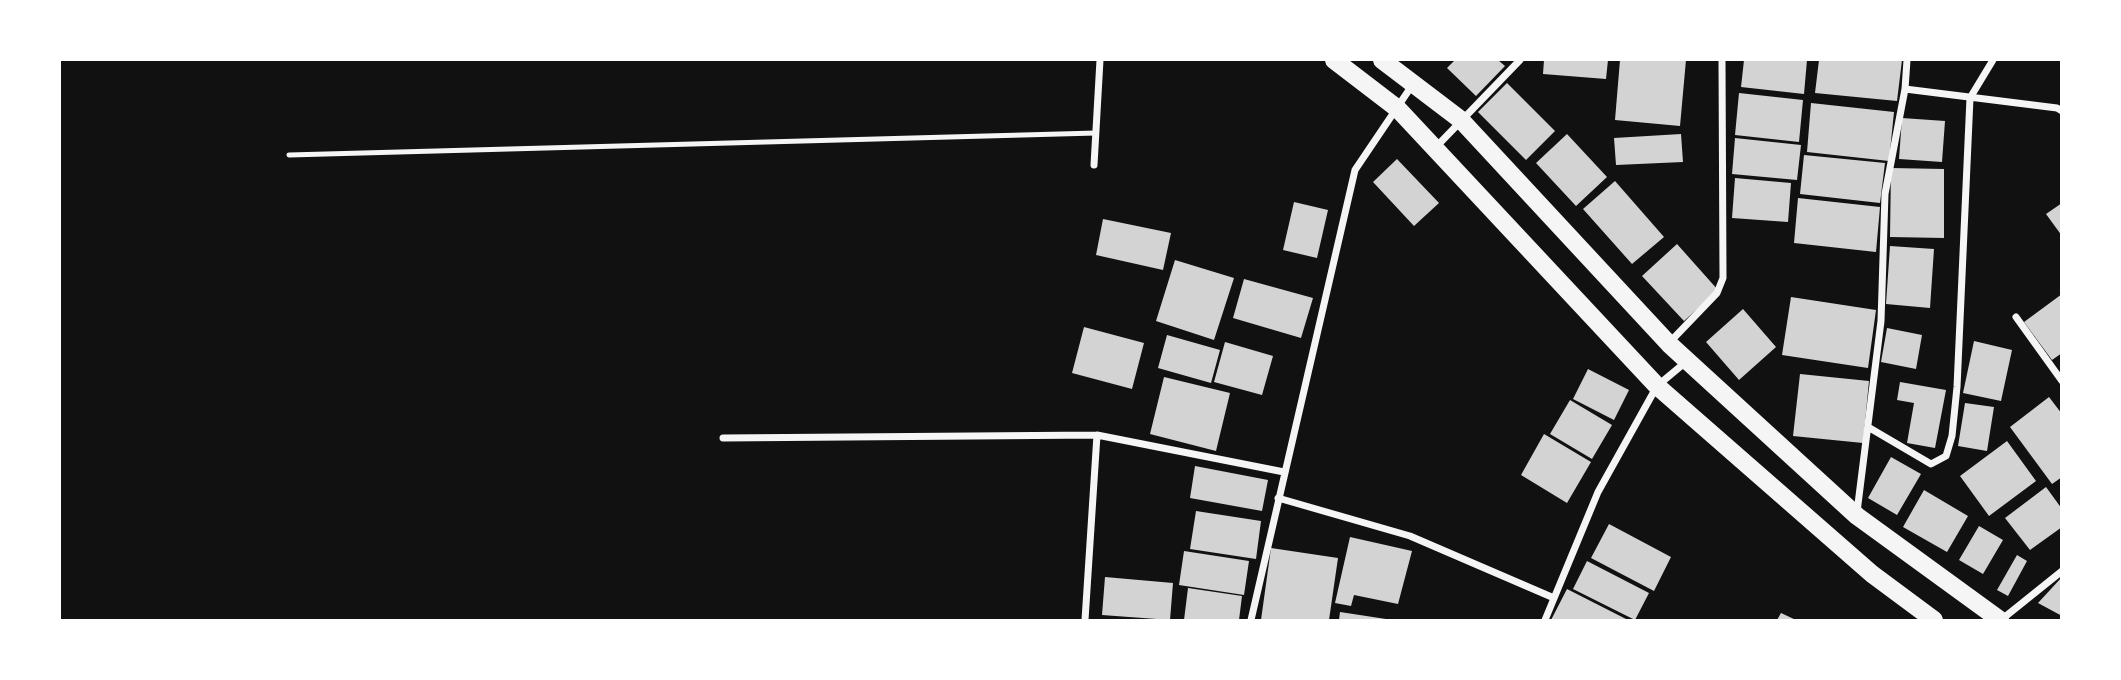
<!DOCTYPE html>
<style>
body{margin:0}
#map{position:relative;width:2121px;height:680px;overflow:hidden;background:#111;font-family:"Times New Roman",serif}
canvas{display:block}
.frame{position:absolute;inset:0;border:61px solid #fff;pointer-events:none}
</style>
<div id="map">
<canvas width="2121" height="680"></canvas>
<div class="frame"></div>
</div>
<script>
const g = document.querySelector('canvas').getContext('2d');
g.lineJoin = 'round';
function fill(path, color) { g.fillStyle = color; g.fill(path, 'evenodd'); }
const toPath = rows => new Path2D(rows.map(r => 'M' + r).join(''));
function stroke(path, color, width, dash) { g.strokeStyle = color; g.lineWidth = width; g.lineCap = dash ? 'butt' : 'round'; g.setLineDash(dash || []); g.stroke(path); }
const building = toPath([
 [1455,60,1498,60,1505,66,1476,96,1447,68],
 [1544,60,1608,60,1606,79,1543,74],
 [1620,60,1686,60,1680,126,1615,120],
 [1744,60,1807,60,1804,94,1741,87],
 [1819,60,1902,60,1897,101,1815,93],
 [1507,83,1555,131,1526,160,1478,112],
 [1739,93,1803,100,1799,142,1735,135],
 [1811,103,1894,112,1889,161,1807,152],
 [1902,118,1945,121,1942,162,1899,159],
 [1567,134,1607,177,1576,206,1536,163],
 [1681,134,1683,162,1616,165,1614,138],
 [1735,138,1801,145,1797,180,1732,174],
 [1804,155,1885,163,1880,203,1800,194],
 [1397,159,1439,203,1414,226,1373,182],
 [1891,168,1944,169,1944,238,1890,237],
 [1735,178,1791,183,1788,222,1732,218],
 [1615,181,1664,237,1632,264,1583,209],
 [1798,198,1880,207,1876,252,1794,243],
 [1294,202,1328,210,1317,258,1283,250],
 [2062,203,2062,236,2046,214],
 [1103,219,1171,233,1163,270,1096,255],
 [1677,244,1718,290,1684,321,1642,276],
 [1890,246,1934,249,1930,308,1886,304],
 [1175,260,1234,278,1214,340,1156,321],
 [1244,279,1313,298,1301,338,1233,318],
 [2062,294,2062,353,2052,360,2024,322],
 [1791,297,1876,310,1868,368,1782,355],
 [1743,309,1776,347,1739,380,1706,342],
 [1084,327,1144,343,1132,389,1072,373],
 [1887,328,1922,335,1916,369,1881,362],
 [1167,335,1220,350,1211,383,1158,368],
 [1974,341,2012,350,2001,401,1963,393],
 [1225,342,1273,356,1262,395,1214,382],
 [1588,369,1629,390,1614,420,1573,399],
 [1800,374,1869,381,1863,443,1793,436],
 [1164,377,1230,393,1216,451,1150,434],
 [1900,382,1946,390,1935,448,1907,443,1914,403,1897,400],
 [2049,397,2062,414,2062,477,2052,484,2010,427],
 [1570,400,1612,425,1592,459,1550,434],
 [1965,403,1994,407,1987,451,1958,446],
 [1544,434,1591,462,1567,503,1521,475],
 [2007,441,2036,481,1989,516,1960,476],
 [1891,457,1921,474,1897,515,1868,498],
 [1195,466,1268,480,1262,511,1190,498],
 [2046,487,2062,509,2062,527,2030,550,2005,518],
 [1924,490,1968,516,1947,552,1903,527],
 [1196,511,1261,521,1256,559,1190,549],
 [1609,524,1671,557,1654,591,1591,558],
 [1979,526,2003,540,1983,574,1959,560],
 [1350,537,1412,551,1398,604,1354,595,1351,606,1335,603],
 [1271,548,1338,558,1329,620,1261,620],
 [1184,551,1249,561,1244,595,1179,585],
 [2017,555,2027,561,2008,596,1997,590],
 [1587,561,1649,593,1635,620,1573,589],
 [1105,577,1173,583,1170,620,1102,615],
 [2062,577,2062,616,2038,603],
 [1188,588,1242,596,1239,620,1184,620],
 [1567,589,1628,620,1551,620],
 [1340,612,1386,619,1386,620,1339,620],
 [1781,613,1796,620,1777,620]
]);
const service = toPath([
 [289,155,1096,133]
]);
const minor = toPath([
 [1905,89,2057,108,2062,111],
 [1436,147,1520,60],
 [1094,165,1100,60],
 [2016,317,2062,381],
 [1669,343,1717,293,1723,278,1722,60],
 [1868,427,1931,464,1946,456,1952,436,1957,387,1970,98,1993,60],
 [723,438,1097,435,1284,472],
 [1278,498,1410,536,1554,598],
 [1857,512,1881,321,1885,194,1905,89,1907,60],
 [1085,620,1097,435],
 [1251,620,1355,170,1413,84],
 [1545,620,1598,492,1657,386,1687,361],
 [2001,620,2062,571]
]);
const primary = toPath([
 [1334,60,1398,109,1657,386,1872,574,1934,620],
 [1382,60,1461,120,1669,344,1857,516,2000,620]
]);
fill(building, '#d3d3d3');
stroke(service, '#f5f5f5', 5);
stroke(minor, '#f5f5f5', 7);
stroke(primary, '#f5f5f5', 18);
</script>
